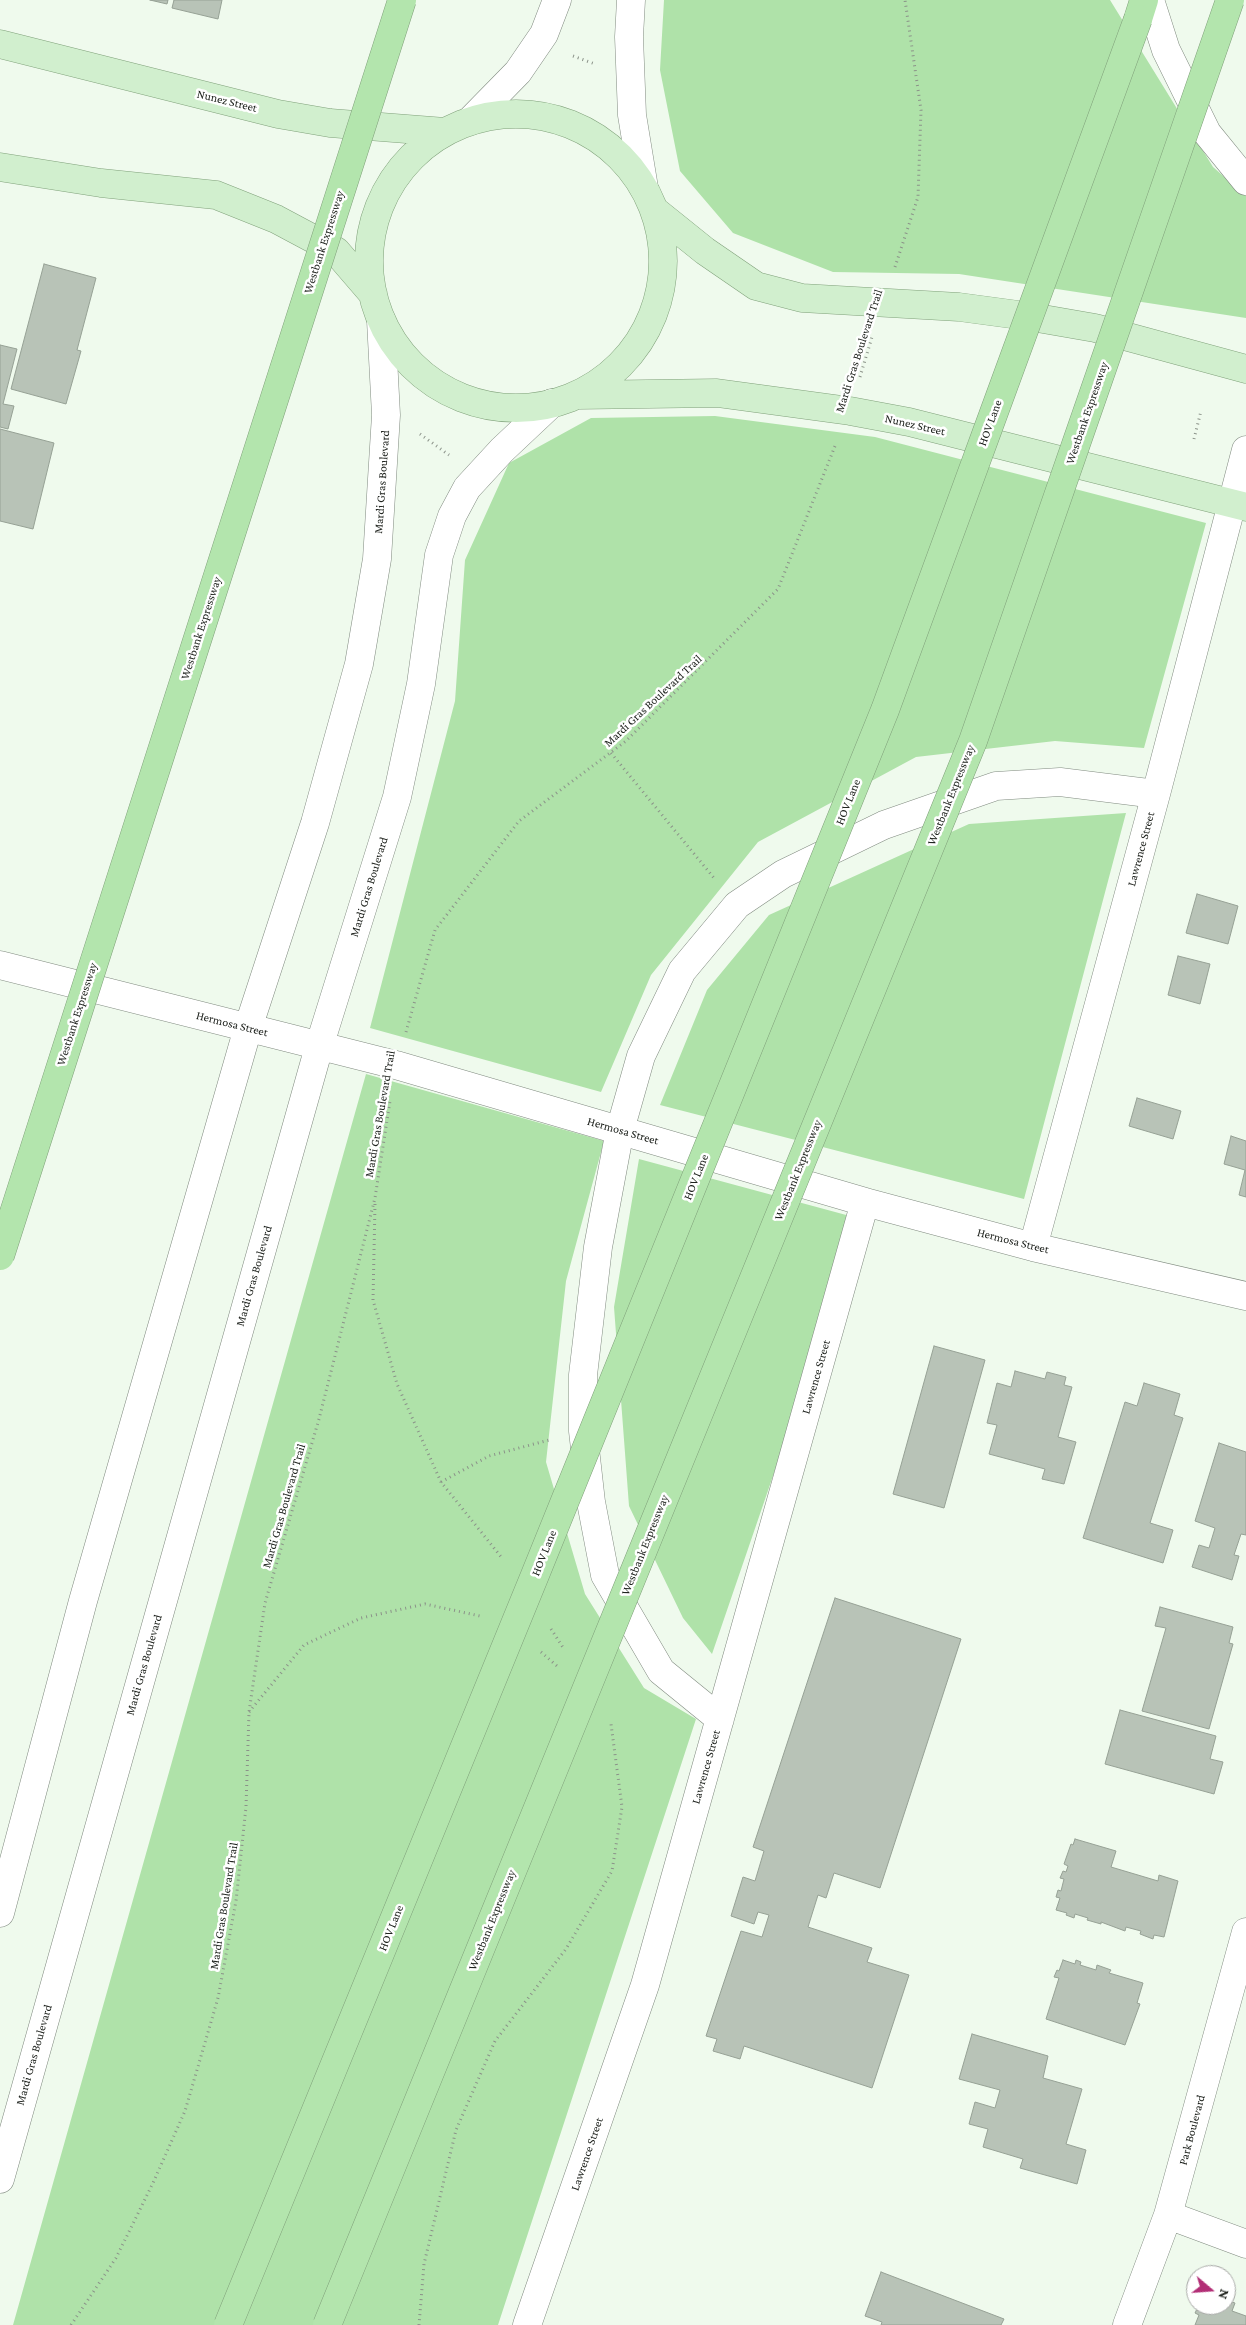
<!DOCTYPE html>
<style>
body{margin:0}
#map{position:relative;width:1246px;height:2325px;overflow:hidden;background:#effaed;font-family:"Crimson Pro",serif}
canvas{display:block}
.north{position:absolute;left:1186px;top:2265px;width:50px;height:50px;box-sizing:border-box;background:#fff;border:1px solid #a6a7a5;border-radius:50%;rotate:108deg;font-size:14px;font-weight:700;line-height:20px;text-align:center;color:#20241f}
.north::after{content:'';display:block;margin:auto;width:18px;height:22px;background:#b22e76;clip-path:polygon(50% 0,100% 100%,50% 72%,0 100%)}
</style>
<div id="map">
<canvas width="1246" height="2325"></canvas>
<div class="north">N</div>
</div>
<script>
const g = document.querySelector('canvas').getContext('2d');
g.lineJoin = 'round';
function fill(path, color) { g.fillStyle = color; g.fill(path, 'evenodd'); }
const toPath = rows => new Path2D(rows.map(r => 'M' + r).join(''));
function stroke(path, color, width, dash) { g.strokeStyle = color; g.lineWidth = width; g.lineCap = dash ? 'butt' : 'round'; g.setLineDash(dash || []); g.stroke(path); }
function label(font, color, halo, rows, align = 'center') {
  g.font = font + ' "Crimson Pro",serif'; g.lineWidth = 5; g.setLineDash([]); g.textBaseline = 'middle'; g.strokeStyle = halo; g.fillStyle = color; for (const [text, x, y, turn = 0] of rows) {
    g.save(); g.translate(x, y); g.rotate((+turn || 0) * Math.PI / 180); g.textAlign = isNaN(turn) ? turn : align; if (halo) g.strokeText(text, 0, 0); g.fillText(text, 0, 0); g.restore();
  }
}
const green = toPath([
 [664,0,1110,0,1213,167,1246,196,1246,318,959,274,833,272,733,233,680,171,660,70],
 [715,416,875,437,1206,523,1144,748,1055,741,916,757,758,842,651,975,601,1092,370,1028,455,701,465,560,509,463,591,418],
 [1126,813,1024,1199,660,1105,707,990,769,915,969,824],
 [366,1074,604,1141,566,1281,546,1462,585,1594,644,1688,696,1719,498,2325,13,2325],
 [639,1159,861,1219,712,1654,683,1618,629,1506,614,1307]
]);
const building = toPath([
 [150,0,168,0,167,4,150,0],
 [174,0,222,0,218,19,172,8,174,0],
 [44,264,96,278,77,350,81,351,66,404,11,389,44,264],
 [0,345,17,349,3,404,14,406,8,429,0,427,0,345],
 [0,429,54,443,33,529,0,521,0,429],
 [1197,894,1238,906,1228,944,1186,933,1197,894],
 [1178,956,1210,964,1200,1004,1168,995,1178,956],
 [1137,1098,1181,1111,1173,1139,1129,1126,1137,1098],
 [1231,1136,1246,1141,1246,1197,1239,1195,1245,1170,1224,1164,1231,1136],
 [934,1346,985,1360,944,1508,893,1494,934,1346],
 [1015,1371,1045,1379,1047,1372,1066,1377,1064,1385,1072,1387,1058,1437,1076,1442,1064,1484,1042,1479,1045,1469,989,1454,997,1425,987,1423,997,1383,1011,1387,1015,1371],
 [1144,1383,1180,1394,1174,1415,1183,1418,1150,1523,1173,1530,1163,1563,1083,1538,1125,1402,1137,1406,1144,1383],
 [1219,1443,1246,1452,1246,1535,1241,1534,1234,1555,1239,1556,1232,1580,1192,1567,1199,1545,1209,1548,1215,1528,1195,1521,1219,1443],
 [835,1598,961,1639,880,1888,834,1873,826,1898,818,1895,808,1927,872,1948,867,1962,909,1975,872,2088,744,2046,740,2059,713,2051,717,2039,706,2036,741,1931,762,1937,769,1915,758,1912,754,1924,731,1916,743,1877,755,1881,764,1851,753,1847,835,1598],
 [1160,1607,1233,1627,1229,1643,1233,1644,1209,1729,1142,1711,1166,1628,1155,1626,1160,1607],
 [1120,1710,1216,1736,1210,1759,1223,1762,1214,1794,1105,1764,1120,1710],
 [1075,1839,1116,1851,1111,1867,1158,1881,1159,1875,1178,1881,1164,1937,1154,1935,1153,1939,1140,1934,1141,1931,1126,1927,1125,1931,1101,1922,1101,1924,1087,1920,1088,1918,1075,1914,1074,1918,1066,1915,1067,1913,1056,1910,1060,1898,1056,1897,1058,1890,1061,1891,1064,1879,1060,1878,1063,1871,1066,1872,1068,1866,1064,1864,1071,1844,1073,1845,1075,1839],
 [1063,1960,1075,1964,1076,1960,1081,1962,1080,1965,1096,1970,1097,1965,1111,1970,1109,1973,1143,1983,1137,2003,1140,2004,1125,2045,1046,2019,1059,1978,1054,1977,1057,1970,1059,1971,1063,1960],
 [972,2034,1048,2056,1043,2078,1082,2089,1066,2144,1086,2150,1077,2184,1020,2168,1023,2159,983,2147,988,2129,969,2124,975,2102,995,2108,1000,2090,959,2079,972,2034],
 [881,2272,1004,2319,1001,2325,881,2325,882,2322,865,2316,881,2272],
 [1226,2300,1235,2303,1232,2311,1246,2316,1246,2325,1195,2325,1199,2315,1195,2313,1199,2305,1226,2305,1226,2300]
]);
const path = toPath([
 [573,56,595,64],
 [895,267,918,197,921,110,905,0],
 [860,377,872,337],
 [420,434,449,455],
 [1194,439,1201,411],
 [611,753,714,878],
 [406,1032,435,930,519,821,626,741,778,589,835,446],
 [375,1204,373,1300,397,1384,441,1482,502,1558],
 [441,1482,489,1456,549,1440],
 [551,1629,564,1649],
 [541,1652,557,1666],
 [249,1712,304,1645,361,1618,425,1604,480,1616],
 [71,2325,116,2258,153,2183,185,2111,218,1998,236,1901,246,1807,249,1712,265,1603,319,1419,375,1198,390,1101],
 [419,2325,424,2264,456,2130,495,2041,566,1949,612,1871,622,1807,611,1724]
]);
const minor = toPath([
 [631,0,629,37,632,115,644,188],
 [1150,0,1166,50,1207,133,1246,181],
 [470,121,518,72,544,34,557,0],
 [0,965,396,1065,865,1202,1033,1247,1246,1296],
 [1033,1247,1156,794,1246,450],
 [720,1719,661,1671,605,1575,591,1502,583,1431,583,1375,598,1247,620,1130,641,1056,682,971,737,905,783,874,884,825,996,786,1060,782,1156,794],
 [0,1913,83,1601,248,1028,315,823,359,664,377,559,386,415,381,320],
 [0,2179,319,1047,397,797,421,684,439,555,452,516,467,488,502,450,552,403],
 [1168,2215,1246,2244],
 [527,2325,645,1985,865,1202],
 [1127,2325,1168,2215,1246,1932]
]);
const major = toPath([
 [0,44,278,114,330,123,445,132],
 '369 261a147 147 0 1 1 294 0a147 147 0 1 1-294 0Z',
 [0,167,101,183,216,195,276,219,336,251,373,294],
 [654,210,705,251,756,286,802,298,959,307,1026,316,1095,328,1246,369],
 [578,395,717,393,850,411,909,422,1246,507]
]);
const highway = toPath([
 [1138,19,1144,0]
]);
const highwayBridge = toPath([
 [0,1256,402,0],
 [228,2325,535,1575,885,710,1138,19],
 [327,2325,973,741,1230,0]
]);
const streetNames = [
 ["Nunez Street",227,101,14],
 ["Westbank Expressway",324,242,-72],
 ["Mardi Gras Boulevard Trail",859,351,-72],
 ["Westbank Expressway",1087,413,-71],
 ["HOV Lane",990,423,-70],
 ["Nunez Street",915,425,13],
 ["Mardi Gras Boulevard",382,482,-86],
 ["Westbank Expressway",201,628,-72],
 ["Mardi Gras Boulevard Trail",653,701,-43],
 ["Westbank Expressway",951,795,-68],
 ["HOV Lane",848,802,-68],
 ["Lawrence Street",1141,849,-75],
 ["Mardi Gras Boulevard",369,887,-73],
 ["Westbank Expressway",77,1014,-72],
 ["Hermosa Street",232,1024,14],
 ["Mardi Gras Boulevard Trail",380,1114,-80],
 ["Hermosa Street",623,1131,16],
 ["Westbank Expressway",798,1170,-68],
 ["HOV Lane",696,1177,-68],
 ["Hermosa Street",1013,1241,14],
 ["Mardi Gras Boulevard",254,1276,-74],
 ["Lawrence Street",816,1377,-74],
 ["Mardi Gras Boulevard Trail",284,1506,-74],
 ["Westbank Expressway",645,1545,-68],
 ["HOV Lane",544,1553,-68],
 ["Mardi Gras Boulevard",144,1665,-74],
 ["Lawrence Street",706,1767,-74],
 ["Mardi Gras Boulevard Trail",224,1906,-81],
 ["Westbank Expressway",492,1920,-68],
 ["HOV Lane",391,1928,-68],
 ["Mardi Gras Boulevard",34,2055,-74],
 ["Park Boulevard",1192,2130,-75],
 ["Lawrence Street",587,2154,-71]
];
fill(green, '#afe2a9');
fill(building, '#b8c3b7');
stroke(building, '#96a195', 1);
stroke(minor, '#818b80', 29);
stroke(major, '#80a17b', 29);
stroke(highway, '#80a17b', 29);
stroke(path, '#8b9289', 3, [1, 4]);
stroke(minor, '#fff', 28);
stroke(major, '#d1efce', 28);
stroke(highway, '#b3e5ad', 28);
stroke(highwayBridge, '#80a17b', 29, []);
stroke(highwayBridge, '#b3e5ad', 28);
label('12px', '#20241f', '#fff', streetNames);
</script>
